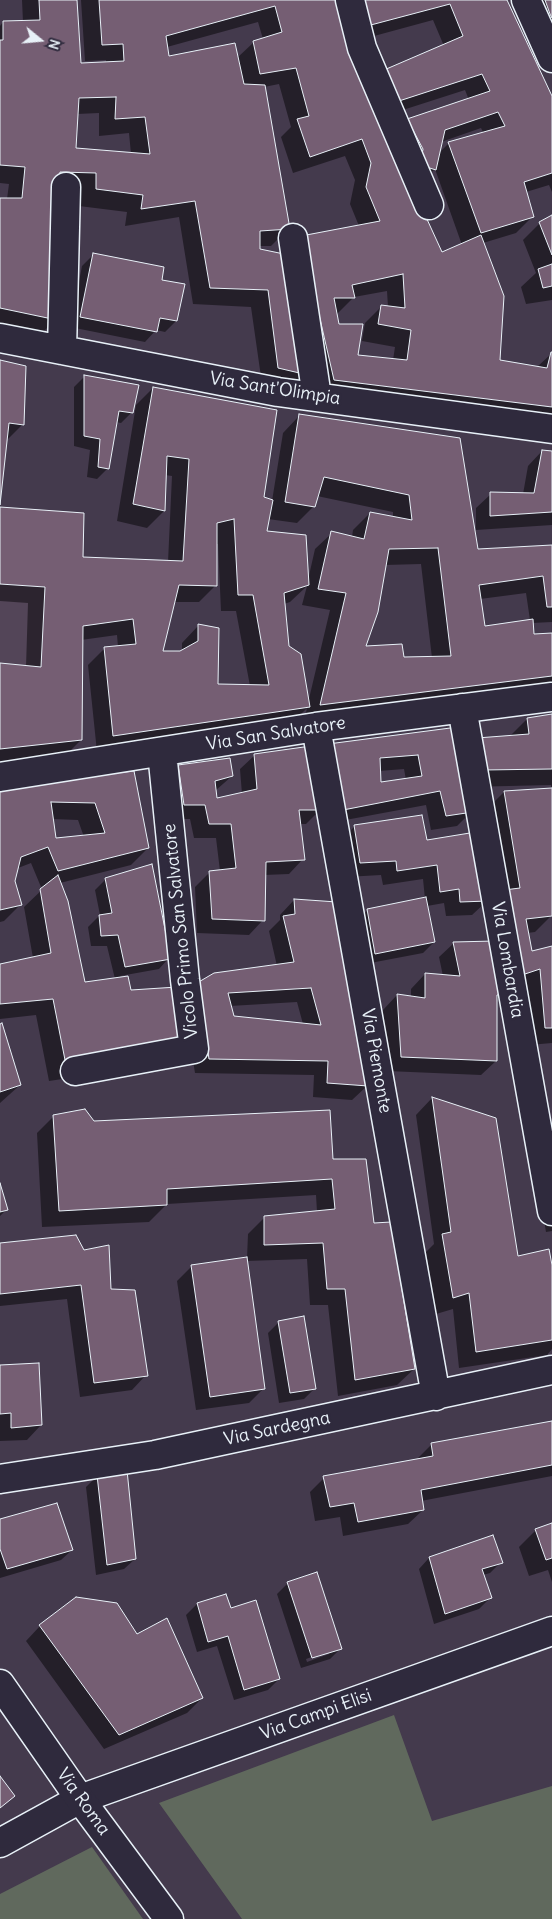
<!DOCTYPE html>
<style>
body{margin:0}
#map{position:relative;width:552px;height:1919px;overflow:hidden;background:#443a4d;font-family:Delius,sans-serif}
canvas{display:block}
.north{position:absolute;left:15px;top:15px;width:50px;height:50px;-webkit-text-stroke:4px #2f2a3d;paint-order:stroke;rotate:107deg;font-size:14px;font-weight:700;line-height:20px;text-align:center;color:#e8f1f8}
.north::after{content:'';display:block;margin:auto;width:18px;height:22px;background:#e8f1f8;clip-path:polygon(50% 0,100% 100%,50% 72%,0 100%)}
</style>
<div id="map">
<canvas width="552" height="1919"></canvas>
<div class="north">N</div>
</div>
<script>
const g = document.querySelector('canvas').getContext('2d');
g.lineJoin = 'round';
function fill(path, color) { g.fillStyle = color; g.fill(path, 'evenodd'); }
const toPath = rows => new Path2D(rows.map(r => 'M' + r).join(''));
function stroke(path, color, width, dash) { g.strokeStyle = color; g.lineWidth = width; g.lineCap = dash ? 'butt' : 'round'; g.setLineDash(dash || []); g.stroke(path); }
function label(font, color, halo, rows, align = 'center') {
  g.font = font + ' Delius,sans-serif'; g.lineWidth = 5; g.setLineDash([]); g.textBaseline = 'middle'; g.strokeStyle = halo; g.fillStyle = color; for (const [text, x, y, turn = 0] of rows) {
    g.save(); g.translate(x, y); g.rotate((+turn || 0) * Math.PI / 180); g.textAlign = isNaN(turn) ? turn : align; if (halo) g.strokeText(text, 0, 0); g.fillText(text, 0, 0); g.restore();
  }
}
const built = toPath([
 [0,507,84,513,82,740,0,749]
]);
const green = toPath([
 [394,1715,432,1821,552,1786,552,1919,242,1919,159,1803],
 [92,1847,143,1919,0,1919,0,1894]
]);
const shadow = toPath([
 [22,0,76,0,80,64,106,63,106,60,85,61,81,0,505,0,552,98,552,192,549,185,526,192,533,216,516,233,483,243,499,362,536,368,552,353,552,426,317,397,307,374,290,391,262,384,251,307,193,304,179,217,125,226,127,212,79,206,56,319,39,336,0,328,0,199,7,199,9,184,0,183,0,26,3,22,23,22],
 [433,20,444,46,369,86,352,42],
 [258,22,263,39,254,42,237,58,168,57,167,47],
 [279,84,291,127,281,137,293,173,345,156,355,180,350,204,359,226,283,255,258,251,258,246,271,246,288,229,264,87],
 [465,90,469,100,408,120,381,117],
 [99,113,99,136,129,133,131,154,75,149,77,114],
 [481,128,484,134,448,144,438,154,441,142],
 [435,169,462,245,441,253,409,183,418,186],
 [387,291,388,307,382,306,365,323,362,341,395,347,393,360,357,356,337,325,336,315,354,297],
 [526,0,552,0,552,63],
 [552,216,552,300,526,304,521,287,536,273,523,240,540,223],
 [93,255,160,281,176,321,165,332,156,330,145,342,70,327,82,266],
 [0,362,23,424,6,441,0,494],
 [85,376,132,412,121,423,116,422,108,468,97,479,87,477,90,450,74,446,74,387],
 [153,388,263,498,272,501,283,433,299,416,459,439,477,551,552,546,552,622,532,623,532,635,552,634,552,690,304,722,307,708,292,723,97,752,88,665,105,648,118,647,117,635,81,640,81,740,64,757,0,764,0,665,26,667,28,603,0,601,0,508,82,558,168,562,172,476,165,475,164,511,147,528,117,521,136,405],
 [317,496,393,512,393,518,370,513,353,530,352,537,332,533,315,549,308,580,266,532,268,519,297,523,314,506],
 [216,544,218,544,221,611,236,611,250,686,217,685,198,626,182,643,182,652,161,652,173,602,199,602,216,585],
 [421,564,432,658,403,659,365,647,385,565],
 [307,586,302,605,330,610,308,703,288,647,284,604,290,602],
 [526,593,530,620,484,627,480,599],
 [542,451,552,453,552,525,476,530,476,508,491,494,523,494,528,466],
 [552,716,552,915,535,932,527,933,531,953,552,947,552,1043,529,1045,503,994,496,1001,496,1061,481,1075,387,1071,383,1010,397,995,411,997,411,989,425,974,443,976,439,957,454,943,494,942,487,809,504,792,552,790,551,785,467,787,471,812,457,826,431,830,426,805,324,824,322,808,306,824,299,824,303,859,289,874,264,875,263,920,249,935,197,933,195,887,209,873,220,871,216,838,194,838,190,819,170,819,164,780,178,766,232,776,215,791,216,799,242,794,240,769,255,755,328,745,462,756,510,736,527,719],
 [404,769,406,780,380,783,379,771],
 [133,772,148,848,131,865,60,883,84,983,115,979,107,946,91,946,88,927,100,915,95,890,106,879,169,958,159,969,120,976,130,991,170,1063,49,1081,36,1015,0,1019,0,966,33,958,24,907,46,886,41,887,31,863,18,868,14,881,21,904,4,921,0,922,0,787],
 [52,819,78,820,84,837,55,840],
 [354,827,426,842,487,901,472,915,446,916,444,903,427,906,434,942,423,953,365,964,357,921,368,910,425,899,423,879,383,885,381,875,346,877,340,841],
 [294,900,367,1086,352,1100,313,1097,314,1075,195,1073,183,999,277,966,269,931,280,920,280,915],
 [297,1002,303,1024,233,1017,230,1006],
 [0,1025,20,1085,0,1103],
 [432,1098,517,1257,552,1272,552,1349,547,1355,459,1368,453,1309,436,1314,426,1252,434,1244,416,1115],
 [54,1116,332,1161,373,1225,414,1369,397,1385,338,1396,328,1305,310,1305,307,1259,246,1261,264,1388,249,1403,196,1410,177,1281,191,1267,247,1258,248,1234,265,1217,317,1212,316,1195,167,1204,149,1222,42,1227,37,1133],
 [0,1187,7,1209,0,1216],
 [552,1199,552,1231,546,1232,542,1209],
 [0,1244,110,1290,146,1375,132,1390,80,1397,67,1299,0,1306],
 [279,1322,315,1388,304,1399,279,1403,268,1333],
 [0,1366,41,1425,27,1440,0,1441],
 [552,1422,552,1476,421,1501,423,1510,408,1524,343,1536,340,1517,315,1521,310,1492,324,1478,417,1459,432,1444],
 [97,1476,135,1559,124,1569,96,1575,86,1487],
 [0,1520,72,1550,61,1560,0,1578],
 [552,1524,552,1582,548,1570,529,1576,519,1547,536,1530],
 [429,1558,501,1562,490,1573,483,1575,490,1598,479,1609,434,1624,419,1569],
 [288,1583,341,1648,330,1659,301,1668,277,1594],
 [329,1651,329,1654,307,1662,306,1659],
 [226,1595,230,1609,279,1679,268,1690,234,1700,217,1646,197,1652,186,1615,197,1604],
 [40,1626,136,1636,202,1698,187,1713,104,1749,26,1641]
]);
const building = toPath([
 [39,0,77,0,81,63,124,61,123,44,102,45,99,0,338,0,394,147,442,252,481,235,504,296,500,360,547,368,551,352,552,352,552,407,334,380,301,236,380,221,366,187,371,163,362,139,310,157,297,119,309,116,296,68,260,74,253,41,282,32,275,6,166,36,169,56,235,43,244,84,265,85,290,229,260,231,260,249,284,254,308,375,278,368,268,290,210,288,195,201,141,209,143,195,96,189,96,173,60,172,57,320,0,308,0,198,22,198,25,167,0,165,0,40,3,40,3,21,40,20,39,0],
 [116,97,115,119,145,117,150,154,76,148,79,98,116,97],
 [403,274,405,308,381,305,378,324,411,330,407,360,358,355,363,324,339,324,334,298,355,298,352,285,403,274],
 [358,0,507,0,552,96,552,173,524,182,534,217,481,233,448,142,505,126,498,112,445,130,436,170,420,165,423,149,407,119,490,91,482,74,399,101,384,70,463,36,450,4,367,26,358,0],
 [545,0,552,0,552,18,550,14,545,0],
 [552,215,552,255,539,222,552,215],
 [93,253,164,267,162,280,185,284,177,321,160,318,157,332,80,317,93,253],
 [552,264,552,286,543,288,538,269,552,264],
 [0,360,26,366,24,425,9,423,0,505,0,360],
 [84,375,139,385,133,413,119,411,109,469,98,467,100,439,84,436,84,375],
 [153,387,277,410,264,497,273,500,267,531,306,535,309,585,284,593,289,646,301,654,310,707,113,736,104,647,136,644,133,619,83,626,82,740,0,749,0,663,41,667,45,587,0,584,0,507,84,513,83,557,183,561,189,459,167,456,165,511,133,504,153,387],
 [234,519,238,595,253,595,269,685,218,684,219,628,198,624,198,641,180,651,163,651,179,585,217,586,217,523,234,519],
 [299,414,460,438,478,549,552,545,552,607,547,607,543,576,479,585,485,626,533,619,534,634,552,633,552,676,320,705,346,593,318,589,331,531,364,539,370,512,412,520,409,495,324,477,315,507,285,502,299,414],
 [438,548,451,656,404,657,402,644,366,646,378,612,389,549,438,548],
 [542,450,552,451,552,512,490,516,490,492,534,493,542,450],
 [552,714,552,769,483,770,477,738,529,734,527,718,552,714],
 [458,727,473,812,446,816,440,791,338,811,328,744,458,727],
 [418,755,422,776,381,782,380,758,418,755],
 [311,746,322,810,299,810,305,860,266,862,265,921,212,919,209,871,236,868,231,824,209,824,205,805,184,805,178,765,230,758,233,776,215,781,217,798,257,789,254,754,311,746],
 [134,771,149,848,58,871,48,847,21,857,15,881,22,905,0,910,0,785,134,771],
 [51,802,95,803,105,833,56,838,51,802],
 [552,788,552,916,526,919,532,951,552,946,552,1028,545,1028,540,969,519,976,504,890,520,888,504,791,552,788],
 [422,815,427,840,476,832,488,901,460,902,459,889,440,892,437,865,397,871,396,861,360,863,354,825,422,815],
 [152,864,171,959,125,967,118,935,101,936,99,915,112,913,105,878,152,864],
 [58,875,68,901,85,982,128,976,131,990,177,987,188,1046,66,1065,53,999,0,1004,0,964,51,953,40,889,58,875],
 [426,897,435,942,375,954,367,909,426,897],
 [294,899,337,902,368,1086,327,1083,328,1061,209,1059,197,983,214,973,294,962,283,916,295,914,294,899],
 [311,988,321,1025,234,1016,228,993,311,988],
 [495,941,505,994,497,995,497,1061,401,1057,397,994,425,998,425,973,460,976,453,942,495,941],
 [2,1023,21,1085,0,1092,0,1024,2,1023],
 [432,1097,496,1118,518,1256,549,1249,552,1265,552,1340,476,1352,469,1293,453,1298,442,1234,451,1232,432,1097],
 [85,1109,94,1121,330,1110,333,1159,366,1159,374,1223,391,1222,415,1369,355,1380,345,1289,327,1289,323,1243,264,1245,264,1216,335,1209,332,1179,167,1189,167,1205,59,1211,53,1115,85,1109],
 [0,1183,8,1210,0,1212,0,1183],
 [76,1235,84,1250,109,1245,111,1289,135,1290,148,1376,94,1383,81,1285,0,1294,0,1243,76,1235],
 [247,1257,265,1389,210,1397,191,1265,247,1257],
 [304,1316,316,1389,290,1393,278,1321,304,1316],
 [39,1363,42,1425,11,1428,11,1413,0,1414,0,1365,39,1363],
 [552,1421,552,1465,421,1490,424,1510,358,1522,354,1503,330,1507,323,1476,433,1456,431,1443,552,1421],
 [127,1470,136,1559,107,1565,97,1475,127,1470],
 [57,1503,73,1550,7,1569,0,1549,0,1519,57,1503],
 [552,1523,552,1558,546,1560,535,1529,552,1523],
 [493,1535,503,1563,482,1569,492,1598,445,1614,429,1557,493,1535],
 [317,1572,342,1649,312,1658,287,1582,317,1572],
 [226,1594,231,1608,256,1600,280,1679,244,1690,228,1636,208,1642,197,1603,226,1594],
 [76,1597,117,1603,137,1634,167,1618,203,1698,119,1735,39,1625,76,1597],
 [0,1776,15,1796,0,1808,0,1776]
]);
const minor = toPath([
 [350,0,362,48,429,205],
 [526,0,552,58],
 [293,238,317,397],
 [0,338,278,392,552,429],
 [62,350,66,187],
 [462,708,552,1211],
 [316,727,436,1396],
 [0,777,316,727,552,697],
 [75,1071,194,1049,185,980,162,752],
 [0,1479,155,1455,552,1370],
 [0,1843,80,1799,552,1631]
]);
const major = toPath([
 [0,1684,80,1799,169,1919]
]);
const streetNames = [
 ["Via Sant'Olimpia",275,389,9],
 ["Via San Salvatore",276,734,-9],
 ["Vicolo Primo San Salvatore",181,931,-96],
 ["Via Lombardia",507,960,80],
 ["Via Piemonte",376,1061,80],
 ["Via Sardegna",277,1429,-12],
 ["Via Campi Elisi",316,1715,-20],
 ["Via Roma",83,1802,54]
];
fill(built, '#534558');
fill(green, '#60695d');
fill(shadow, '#0007');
fill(building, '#755e73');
stroke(building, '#e8f1f8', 1);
stroke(minor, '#e8f1f8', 31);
stroke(major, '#e8f1f8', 31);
stroke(minor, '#2f2a3d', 28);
stroke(major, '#2f2a3d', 28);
label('18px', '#e8f1f8', '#2f2a3d', streetNames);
</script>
